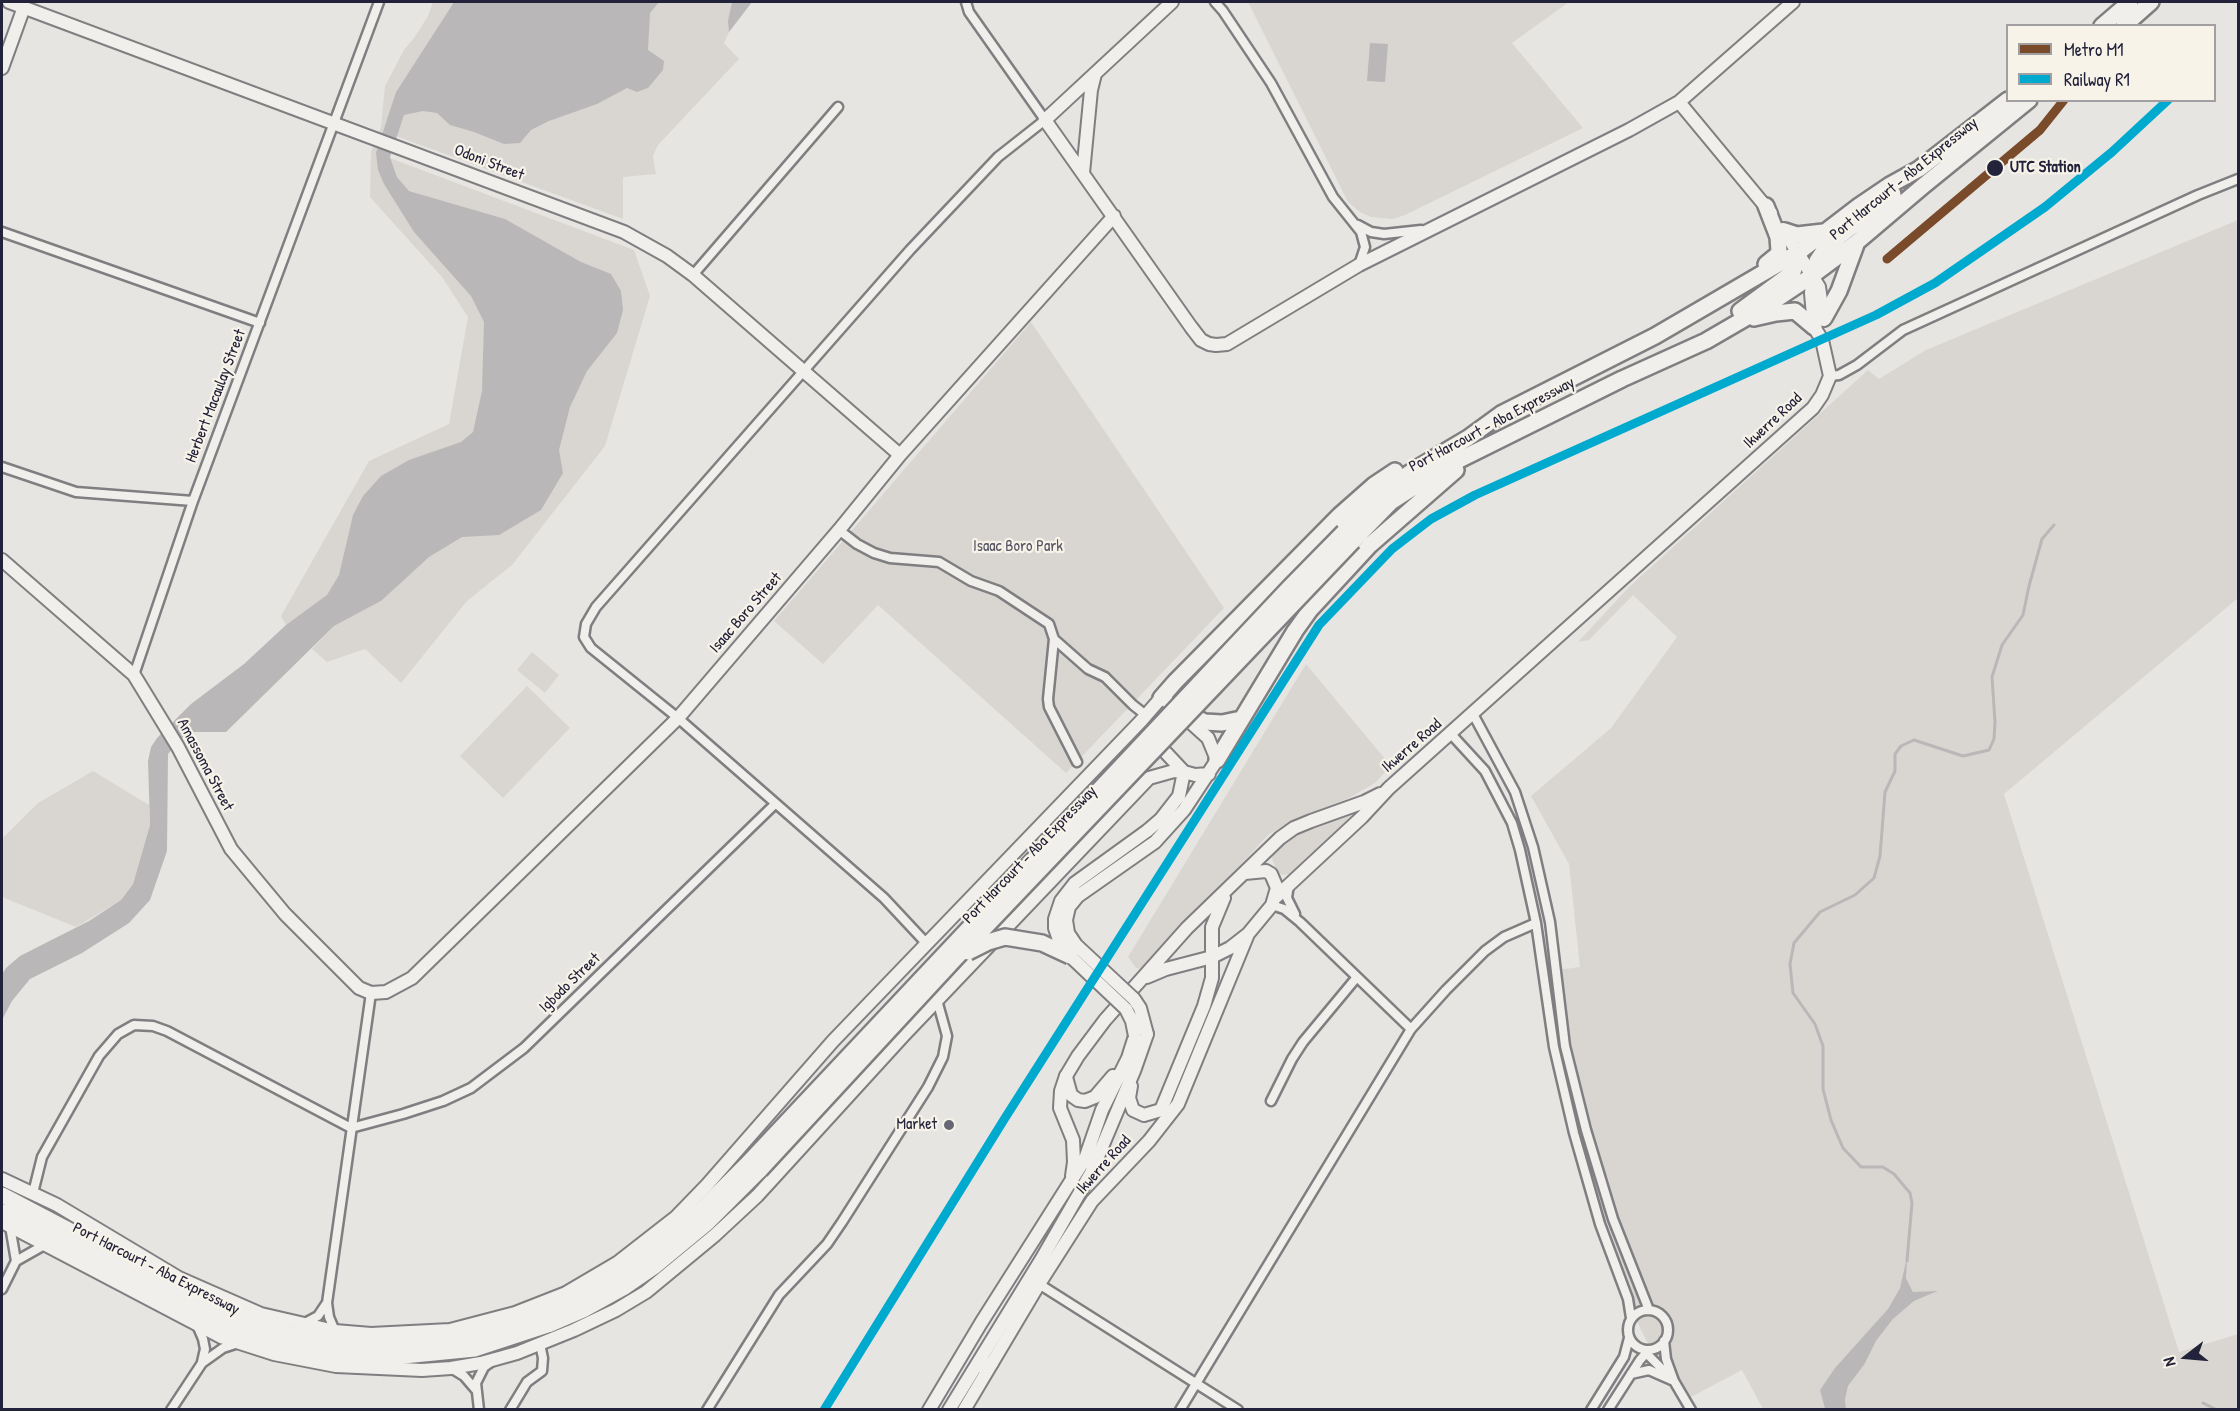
<!DOCTYPE html>
<style>
body{margin:0}
#map{position:relative;width:2240px;height:1411px;overflow:hidden;background:#e7e5e1;font-family:"Patrick Hand",sans-serif}
canvas{display:block}
.frame{position:absolute;inset:0;border:3px solid #22223b;pointer-events:none}
.legend{position:absolute;left:2006px;top:24px;width:210px;height:78px;box-sizing:border-box;background:#f7f3e8;border:2px solid #a29fa3;margin:0;padding:8px 10px;list-style:none;font-size:18px;color:#22223b}
.legend li{display:flex;align-items:center;gap:12px;height:30px}
.legend b{width:30px;border:2px solid #a29fa3}
.north{position:absolute;left:2156px;top:1327px;width:60px;height:60px;-webkit-text-stroke:4px #f7f3e8;paint-order:stroke;rotate:254deg;font-size:16px;font-weight:700;line-height:24px;text-align:center;color:#22223b}
.north::after{content:'';display:block;margin:auto;width:21px;height:27px;background:#22223b;clip-path:polygon(50% 0,100% 100%,50% 72%,0 100%)}
</style>
<div id="map">
<canvas width="2240" height="1411"></canvas>
<div class="frame"></div>
<ul class="legend">
<li><b style="height:8px;background:#7a4b2a"></b>Metro M1</li>
<li><b style="height:8px;background:#00a9ce"></b>Railway R1</li>
</ul>
<div class="north">N</div>
</div>
<script>
const g = document.querySelector('canvas').getContext('2d');
g.lineJoin = 'round';
function fill(path, color) { g.fillStyle = color; g.fill(path, 'evenodd'); }
const toPath = rows => new Path2D(rows.map(r => 'M' + r).join(''));
function stroke(path, color, width, dash) { g.strokeStyle = color; g.lineWidth = width; g.lineCap = dash ? 'butt' : 'round'; g.setLineDash(dash || []); g.stroke(path); }
function label(font, color, halo, rows, align = 'center') {
  g.font = font + ' "Patrick Hand",sans-serif'; g.lineWidth = 4.5; g.setLineDash([]); g.textBaseline = 'middle'; g.strokeStyle = halo; g.fillStyle = color; for (const [text, x, y, turn = 0] of rows) {
    g.save(); g.translate(x, y); g.rotate((+turn || 0) * Math.PI / 180); g.textAlign = isNaN(turn) ? turn : align; if (halo) g.strokeText(text, 0, 0); g.fillText(text, 0, 0); g.restore();
  }
}
const green = toPath([
 [433,2,454,2,396,92,378,170,545,344,366,573,286,625,281,616,369,461,449,424,468,317,442,277,370,197,371,152,381,127,385,86,404,50,414,38,428,16],
 [495,2,752,2,729,32,724,43,739,59,658,145,653,156,656,174,623,177,623,219,396,136,404,115],
 [1248,2,1569,2,1512,43,1583,128,1405,215,1393,219,1371,217,1360,212,1348,202],
 [390,158,634,250,650,296,605,446,512,565,467,601,401,683,365,649,327,662,312,649,334,626,381,601,519,463,466,208,409,191,397,177],
 [2238,220,2238,598,2004,794,2179,1352,2238,1334,2238,1409,1846,1409,1845,1400,1848,1386,1864,1365,1876,1341,1893,1319,1914,1301,1936,1292,1913,1292,1906,1278,1906,1262,1900,1288,1888,1309,1820,1390,1825,1409,1763,1409,1742,1370,1689,1398,1647,1342,1631,1309,1592,1198,1552,1046,1542,972,1580,967,1569,864,1531,796,1611,728,1677,637,1633,595,1589,640,1578,642,1628,588,1868,370,1879,379,1926,350],
 [1031,322,1224,608,1066,773,878,605,823,664,774,621],
 [532,652,559,675,545,693,517,670],
 [1306,664,1391,766,1375,783,1349,798,1288,823,1268,835,1144,969,1136,968,1128,957],
 [527,686,570,728,503,798,460,756],
 [93,771,149,805,150,825,133,884,121,900,76,927,2,897,2,839,38,803],
 [1354,813,1353,818,1292,874,1282,875,1277,871,1272,859,1273,853,1285,840,1305,829]
]);
const water = toPath([
 [454,2,659,2,650,13,648,50,664,61,663,70,648,88,637,92,627,88,597,104,549,121,531,130,520,143,504,144,474,132,450,125,437,113,423,111,404,115,390,157,397,177,409,191,505,219,581,262,611,274,621,291,623,310,617,333,587,371,570,407,559,450,563,473,541,510,499,535,462,537,429,557,381,601,334,626,226,732,190,732,181,739,168,754,167,851,150,900,129,923,82,953,30,979,12,1001,2,1020,2,974,6,968,20,956,89,921,121,900,133,884,150,825,148,761,151,747,157,738,191,704,244,664,286,625,327,595,339,575,353,515,363,496,381,476,409,460,461,442,473,432,482,391,484,322,471,296,414,232,384,184,378,170,376,153,396,92],
 [732,2,752,2,729,32,728,21],
 [1370,43,1388,44,1385,82,1367,81],
 [1907,1257,1906,1278,1913,1292,1938,1291,1914,1301,1893,1319,1876,1341,1864,1365,1848,1386,1845,1400,1846,1409,1825,1409,1820,1390,1835,1368,1888,1309,1900,1288]
]);
const stream = toPath([
 [1907,1261,1912,1203,1910,1193,1894,1174,1883,1167,1861,1167,1843,1148,1831,1120,1823,1089,1823,1046,1815,1024,1793,993,1790,964,1794,943,1820,912,1855,895,1874,878,1880,856,1885,792,1895,771,1895,754,1901,746,1914,740,1963,756,1989,750,1994,739,1995,722,1992,677,2002,645,2023,615,2029,586,2042,539,2054,525],
 [2203,1403,2217,1410]
]);
const street = toPath([
 [1215,2,1223,11,1271,83,1333,197,1361,232,1365,247,1359,265],
 [1358,225,1371,232,1384,234,1421,230],
 [2,232,260,323],
 [693,275,838,107],
 [1830,376,1839,375,1857,365,1903,330,2198,195,2238,179],
 [2,467,76,492,193,501],
 [839,530,857,544,874,553,890,558,939,562,971,581,999,591,1049,624,1054,639,1088,669,1105,677,1133,705,1147,716],
 [1054,639,1048,699,1049,707,1077,762],
 [134,675,193,501,379,2],
 [1473,714,1515,792,1533,847,1550,922,1565,1046,1586,1130,1613,1219,1649,1310],
 [1451,734,1485,771,1512,823,1520,850,1536,923,1554,1047,1574,1133,1600,1224,1628,1299,1631,1318],
 [1289,884,1287,898,1295,914],
 [1272,905,1284,909,1300,922,1411,1029],
 [927,944,884,898,678,718,591,648,584,637,586,624,596,607,910,250,998,157,1045,120,969,12,966,2],
 [1271,1101,1292,1059,1303,1042,1357,977],
 [33,1193,42,1157,99,1056,118,1034,134,1025,153,1026,167,1031,351,1128,403,1114,443,1101,471,1088,524,1048,775,804],
 [10,1226,16,1261],
 [1039,1284,1238,1410],
 [2,1289,16,1261,46,1244],
 '1628 1330a20 20 0 1 1 40 0a20 20 0 1 1-40 0Z',
 [303,1324,318,1316,326,1304],
 [197,1325,203,1339,205,1349,202,1362],
 [335,1331,329,1317,327,1303,371,993],
 [1646,1353,1674,1381,1691,1410],
 [451,1368,464,1376,476,1390],
 [1631,1374,1649,1370,1674,1381,1666,1359,1664,1341],
 [171,1410,202,1363,223,1348,238,1343],
 [479,1410,476,1383,484,1367,491,1362],
 [510,1410,527,1382,542,1371,543,1358,540,1344],
 [707,1410,779,1295,827,1244,842,1222,928,1087,943,1057,947,1036,937,1000],
 [1180,1410,1411,1029,1446,990,1485,951,1504,937,1536,923],
 [1591,1410,1624,1357,1629,1338],
 [1608,1410,1640,1360,1648,1351]
]);
const secondary = toPath([
 [9,2,624,232,667,256,693,275,900,455],
 [1172,2,1045,120,1191,327,1201,340,1209,344,1216,345,1227,344,1359,265,1629,130,1679,102,1793,2],
 [2,68,24,7],
 [1679,102,1771,213],
 [1083,173,1091,90,1095,74],
 [1783,229,1819,287,1824,320],
 [2,560,134,675,178,747,231,849,285,914,359,988,371,993,386,992,412,978,678,718,839,530,900,455,1114,216],
 [1276,897,1362,817,1389,788,1813,408,1822,395,1830,376,1822,340,1814,327,1811,293,1813,275],
 [1212,957,1212,927,1224,898],
 [1147,977,1166,969,1212,957,1230,948,1248,934,1272,905,1277,888,1271,874,1266,871,1245,873],
 [1066,1076,1078,1056,1105,1020,1187,928,1280,838,1294,828,1311,821,1364,802,1380,794],
 [964,1410,1039,1284,1092,1201,1149,1141,1178,1104,1248,934]
]);
const primary = toPath([
 [1154,740,1184,772],
 [1147,831,1161,819,1179,796,1184,772],
 [1066,1076,1061,1091,1060,1108,1073,1140,1074,1162,1072,1176],
 [1066,1077,1071,1095,1078,1100,1085,1101,1095,1097,1113,1076],
 [1131,1086,1129,1098,1133,1110,1144,1115,1161,1110,1204,1006,1212,978,1212,957],
 [2,1179,57,1205,179,1278,261,1314,335,1331,371,1334,450,1330,515,1313,566,1293,617,1263,676,1217,707,1185,833,1041,1141,721,1161,698,1168,702,1208,738,1217,760,1184,810,1155,842],
 [2,1222,221,1337,274,1354,336,1366,422,1370,451,1368,481,1363,517,1353,574,1330,616,1310,646,1292,715,1235,757,1196,903,1036,1149,778,1174,771,1184,772,1195,775,1209,774],
 [976,1367,992,1363],
 [929,1410,981,1323,1085,1159,1102,1110,1128,1058,1135,1036],
 [949,1410,1041,1260,1091,1173,1134,1071,1147,1034]
]);
const highway = toPath([
 [2102,26,2130,2],
 [2124,26,2151,2],
 [1766,206,1778,237,1779,251,1777,255,1766,264],
 [1785,231,1797,235,1823,232],
 [1813,275,1817,261,1827,246,1893,194],
 [1740,311,1793,272,1799,252],
 [1754,318,1776,313,1795,311,1814,327],
 [1824,318,1839,291,1857,242],
 [1344,532,1385,490,1414,470,1468,438,1501,414,1655,336,1799,252,1859,206,1890,185,1919,169,2008,100],
 [1353,541,1391,502,1447,466,1622,379,1706,341,1768,305,1813,275,1857,242,1923,186,2029,100],
 [1161,698,1175,682,1340,515,1374,485,1395,471],
 [1184,703,1194,717,1205,722,1222,723,1241,719],
 [1217,760,1295,631,1310,610,1370,545,1456,470],
 [2,1195,230,1315,289,1334,340,1342,408,1344,471,1337,509,1327,576,1301,626,1271,684,1227,750,1161],
 [2,1212,48,1234,166,1297,224,1325,255,1337,320,1353,393,1357,475,1349,548,1325,585,1309,623,1288,655,1266,707,1223,760,1170]
]);
const primaryBridge = toPath([
 [1147,1034,1140,1008,1134,999,1076,945,1068,933,1066,920,1069,907,1078,896,1155,842],
 [1135,1036,1132,1021,1126,1009,1070,956,1058,937,1055,928,1055,919,1061,901,1075,883,1147,831]
]);
const highwayBridge = toPath([
 [968,952,988,942,1005,937,1042,943,1070,956],
 [750,1161,1289,588,1344,532],
 [760,1170,955,959,1353,541]
]);
const rail1 = toPath([
 [824,1410,1005,1118,1319,625,1392,549,1431,519,1475,495,1876,315,1935,283,2045,207,2112,152,2168,100]
]);
const metro1 = toPath([
 [1887,259,2040,130,2064,100]
]);
const markers = [
 [1995,168,9,"#22223b"],
 [949,1125,6,"#676675"]
];
const streetNames = [
 ["Odoni Street",489,163,21],
 ["Port Harcourt - Aba Expressway",1904,179,-39],
 ["Herbert Macaulay Street",216,396,-69],
 ["Ikwerre Road",1773,421,-43],
 ["Port Harcourt - Aba Expressway",1492,425,-28],
 ["Isaac Boro Street",746,613,-49],
 ["Ikwerre Road",1412,746,-41],
 ["Amassoma Street",205,765,62],
 ["Port Harcourt - Aba Expressway",1030,855,-46],
 ["Igbodo Street",570,983,-44],
 ["Ikwerre Road",1104,1165,-48],
 ["Port Harcourt - Aba Expressway",156,1269,27]
];
const stopNames = [
 ["UTC Station",2010,168]
];
const parkNames = [
 ["Isaac Boro Park",1018,547]
];
const poiNames = [
 ["Market",937,1125]
];
fill(green, '#d9d6d2');
fill(water, '#bab7b8');
stroke(stream, '#bab7b8', 3);
stroke(street, '#7f7e81', 13);
stroke(secondary, '#7f7e81', 16);
stroke(primary, '#7f7e81', 16);
stroke(highway, '#7f7e81', 20);
stroke(street, '#f0efeb', 8);
stroke(secondary, '#f0efeb', 12);
stroke(primary, '#f0efeb', 12);
stroke(highway, '#f0efeb', 15);
stroke(primaryBridge, '#7f7e81', 16, []);
stroke(highwayBridge, '#7f7e81', 20, []);
stroke(primaryBridge, '#f0efeb', 12);
stroke(highwayBridge, '#f0efeb', 15);
stroke(rail1, '#00a9ce', 9);
stroke(metro1, '#7a4b2a', 9);
for (const [x, y, r, color] of markers) { const dot = new Path2D(); dot.arc(x, y, r, 0, 2 * Math.PI); g.fillStyle = color; g.fill(dot); stroke(dot, '#f7f3e8', 2); }
label('16px', '#22223b', '#f7f3e8', streetNames);
label('bold 16px', '#22223b', '#f7f3e8', stopNames, 'left');
label('16px', '#555465', '#f7f3e8', parkNames);
label('16px', '#22223b', '#f7f3e8', poiNames, 'right');
</script>
